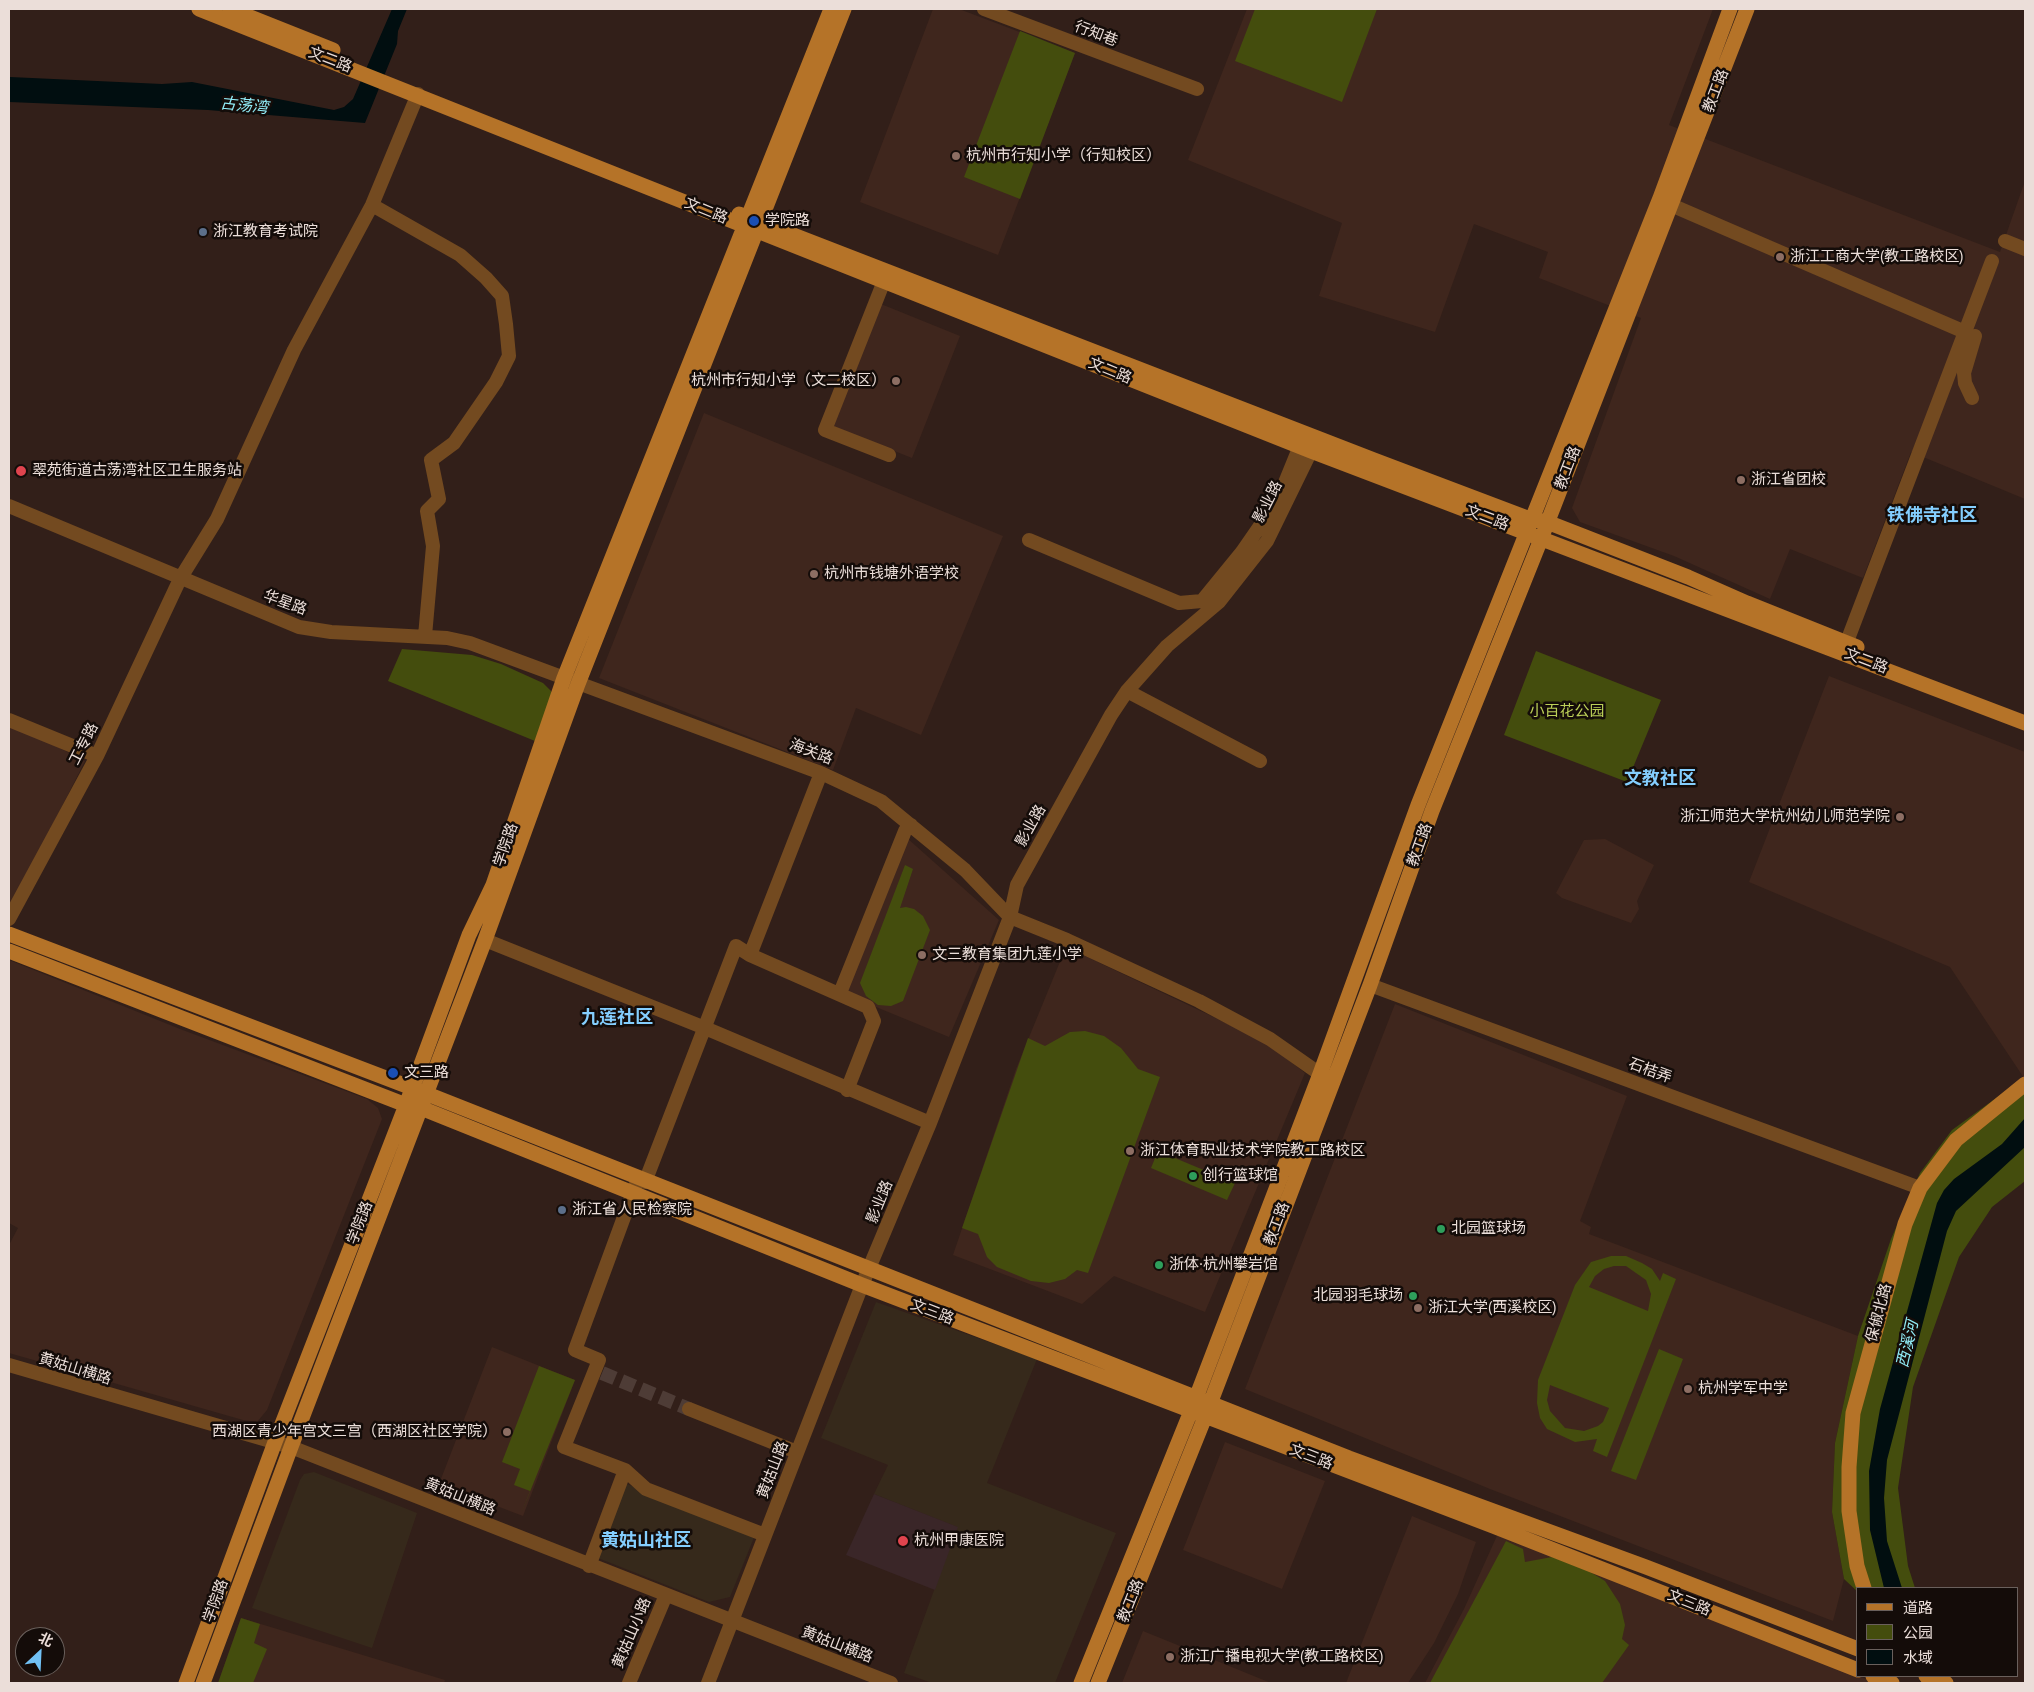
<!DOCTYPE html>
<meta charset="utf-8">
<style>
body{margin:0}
#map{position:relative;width:2034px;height:1692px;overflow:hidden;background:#321f19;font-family:"PT Sans","Noto Sans SC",sans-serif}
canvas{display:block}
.frame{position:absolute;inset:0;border:10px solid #ebded9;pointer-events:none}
.legend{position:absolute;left:1856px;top:1587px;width:162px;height:90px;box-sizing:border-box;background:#140c09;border:1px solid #6a605c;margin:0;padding:6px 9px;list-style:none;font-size:15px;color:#ebded9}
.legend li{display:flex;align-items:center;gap:10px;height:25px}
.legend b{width:25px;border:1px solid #6a605c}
.north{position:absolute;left:15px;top:1627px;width:50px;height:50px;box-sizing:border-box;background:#140c09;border:1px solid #6a605c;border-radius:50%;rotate:25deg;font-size:14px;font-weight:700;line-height:20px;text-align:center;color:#ebded9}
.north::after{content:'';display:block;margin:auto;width:18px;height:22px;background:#71c1f5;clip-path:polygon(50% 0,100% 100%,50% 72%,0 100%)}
</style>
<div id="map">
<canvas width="2034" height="1692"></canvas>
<div class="frame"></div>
<ul class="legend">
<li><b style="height:6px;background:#b57328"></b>道路</li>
<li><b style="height:14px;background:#444d0d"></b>公园</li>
<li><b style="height:14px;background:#010e10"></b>水域</li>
</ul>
<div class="north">北</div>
</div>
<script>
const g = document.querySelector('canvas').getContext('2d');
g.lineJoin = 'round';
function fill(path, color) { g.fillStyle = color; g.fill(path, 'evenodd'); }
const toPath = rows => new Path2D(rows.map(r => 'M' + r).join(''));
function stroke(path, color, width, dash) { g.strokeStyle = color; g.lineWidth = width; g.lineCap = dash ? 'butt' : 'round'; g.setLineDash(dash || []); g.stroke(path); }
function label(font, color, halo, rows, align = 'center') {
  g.font = font + ' "PT Sans","Noto Sans SC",sans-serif'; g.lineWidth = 5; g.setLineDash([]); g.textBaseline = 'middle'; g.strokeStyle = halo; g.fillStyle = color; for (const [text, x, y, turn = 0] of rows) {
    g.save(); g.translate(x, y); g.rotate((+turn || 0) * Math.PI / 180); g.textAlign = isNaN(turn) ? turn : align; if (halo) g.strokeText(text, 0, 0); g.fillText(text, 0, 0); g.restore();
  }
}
const built = toPath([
 [933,9,959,9,1075,53,998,255,860,202],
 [1247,9,1713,9,1669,125,2000,252,2025,181,2025,499,1911,452,1863,578,1790,549,1770,599,1674,556,1580,522,1572,508,1641,318,1539,278,1548,252,1474,224,1435,332,1319,296,1342,223,1188,160],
 [881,304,960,336,912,458,832,426],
 [704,413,1003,536,921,735,856,708,833,770,599,678],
 [1829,676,2025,752,2024,1078,1950,967,1749,882],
 [9,722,85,761,10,909,9,909],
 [907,838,999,920,949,1037,876,1007,846,990],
 [1605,839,1654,865,1637,901,1639,909,1631,923,1562,898,1556,893,1584,840],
 [1066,947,1243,1031,1271,1046,1305,1073,1205,1312,1114,1276,1082,1304,953,1255,1016,1069],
 [9,960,180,1029,367,1099,378,1108,382,1119,267,1410,257,1422,243,1420,9,1353,9,1245,18,1228,9,1223],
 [1395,1004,1627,1096,1580,1221,1591,1227,1589,1234,1858,1336,1835,1443,1832,1512,1844,1579,1833,1621,1490,1489,1245,1389],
 [492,1347,575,1380,523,1516,439,1484],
 [1225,1442,1325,1481,1282,1589,1183,1550],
 [1412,1516,1476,1542,1458,1594,1434,1643,1408,1683,1346,1683],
 [1500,1529,1873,1682,1874,1683,1425,1683,1464,1609],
 [241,1618,445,1680,444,1683,218,1683],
 [1143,1631,1271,1683,1122,1683]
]);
const industrial = toPath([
 [876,1302,1037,1359,987,1483,1116,1533,1055,1683,932,1683,904,1673,957,1527,874,1494,888,1465,821,1438],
 [314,1472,417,1513,372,1648,252,1608,300,1480,304,1474],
 [622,1482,755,1535,730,1597,709,1602,593,1556]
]);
const medical = toPath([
 [874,1494,958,1527,935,1590,846,1555]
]);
const green = toPath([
 [1255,9,1377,9,1342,102,1235,61],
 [1020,31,1075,53,1020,199,964,177],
 [402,649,472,655,501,664,543,683,551,691,551,701,535,741,388,681],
 [1536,651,1661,700,1627,782,1504,735],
 [905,865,913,869,900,908,906,907,914,909,923,916,930,930,903,1001,891,1006,878,1005,866,996,860,983],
 [1085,1031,1104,1036,1121,1048,1138,1069,1160,1077,1088,1273,1077,1270,1065,1279,1049,1283,1031,1281,997,1267,987,1257,978,1234,962,1228,1028,1038,1045,1046,1070,1032],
 [2025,1077,2025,1181,1992,1207,1959,1257,1913,1387,1898,1488,1908,1566,1915,1588,1858,1588,1858,1592,1844,1579,1832,1512,1835,1443,1858,1336,1891,1239,1920,1173,1952,1130],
 [1158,1151,1235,1183,1227,1200,1151,1168],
 [1611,1256,1626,1256,1642,1263,1652,1269,1660,1281,1663,1273,1676,1279,1607,1457,1593,1451,1597,1439,1575,1442,1547,1429,1540,1418,1537,1403,1538,1380,1575,1285,1591,1262],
 [1614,1266,1626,1266,1646,1280,1651,1294,1648,1311,1589,1287,1595,1276,1604,1269],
 [1550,1385,1609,1408,1603,1422,1598,1426,1584,1431,1565,1428,1550,1411,1547,1400],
 [1659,1349,1683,1359,1636,1480,1611,1471],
 [539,1366,575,1380,521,1514,530,1491,514,1485,520,1469,502,1462],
 [1506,1541,1523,1549,1525,1562,1552,1557,1582,1567,1605,1581,1620,1604,1625,1625,1622,1639,1629,1645,1602,1683,1430,1683],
 [241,1618,260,1624,254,1643,267,1649,253,1683,218,1683]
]);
const water = toPath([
 [392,9,407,9,398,31,397,44,365,123,208,110,9,102,10,77,162,84,192,82,334,110,344,107,353,99],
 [2025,1118,2025,1147,1956,1211,1947,1231,1887,1460,1884,1498,1887,1541,1902,1588,1884,1588,1870,1530,1869,1471,1880,1409,1937,1203,1944,1190,1954,1179,2002,1144]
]);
const minorTunnel = toPath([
 [602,1373,689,1409]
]);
const minor = toPath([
 [984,9,1197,89],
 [372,205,460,255,486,278,502,296,506,324,509,356,496,382,454,443,431,460,439,499,427,511,433,546,425,636],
 [1671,205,1965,332],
 [2005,241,2025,249],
 [884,281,825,430,889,455],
 [1972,398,1965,383,1964,373,1975,336],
 [9,506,299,627,331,632,447,638,470,643,821,773,881,801,965,870,1010,917,1067,940,1199,1001,1270,1039,1320,1074],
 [1029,540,1179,603,1202,601,1242,552,1278,500,1300,446],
 [1843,652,1992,261],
 [1127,691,1260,761],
 [9,720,97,756],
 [9,919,97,756,180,579,217,519,294,350,372,205,418,94],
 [485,940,705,1028,930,1123],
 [750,955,821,773],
 [1370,985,1920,1188],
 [840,993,905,831,911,825],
 [638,1179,575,1350,599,1360,564,1447,625,1470,646,1489,765,1535],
 [645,1182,736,946,750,955,868,1007,874,1021,847,1090],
 [9,1365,291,1447,891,1683],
 [689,1409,797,1452],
 [589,1566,625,1470],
 [629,1683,666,1595],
 [708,1683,862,1285,930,1123,1010,917,1017,885,1111,715,1127,691,1167,646,1219,602,1267,541,1311,451]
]);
const major = toPath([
 [199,9,1311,451,2025,723],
 [230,9,333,50],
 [739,214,1374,460,1530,519,1547,522,1688,577,1747,603,1857,647],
 [9,934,412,1088,1349,1458,1646,1567,1858,1649],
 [9,951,406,1105,421,1108,862,1285,1493,1526,1858,1670],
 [1864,1588,1857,1566,1849,1511,1849,1467,1853,1413,1905,1224,1920,1188,1956,1140,2025,1084],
 [1873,1676,1892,1683],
 [1926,1676,1946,1683],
 [186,1683,275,1442,406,1105,469,935,493,885,564,678,831,9],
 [203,1683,291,1447,485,940,578,684,844,9],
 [1081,1683,1191,1411,1320,1074,1418,805,1660,198,1730,9],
 [1098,1683,1205,1417,1370,985,1432,811,1541,539,1747,9]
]);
const markers = [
 [956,156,5,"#8d6e63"],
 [754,221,6,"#1a4fb4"],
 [203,232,5,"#5c6f8a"],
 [1780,257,5,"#8d6e63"],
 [896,381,5,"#8d6e63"],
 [21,471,6,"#e0444e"],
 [1741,480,5,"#8d6e63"],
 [814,574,5,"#8d6e63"],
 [1900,817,5,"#8d6e63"],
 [922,955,5,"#8d6e63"],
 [393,1073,6,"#1a4fb4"],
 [1130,1151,5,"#8d6e63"],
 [1193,1176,5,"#2e9e5b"],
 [562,1210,5,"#5c6f8a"],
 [1441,1229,5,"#2e9e5b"],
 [1159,1265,5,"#2e9e5b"],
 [1413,1296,5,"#2e9e5b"],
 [1418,1308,5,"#8d6e63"],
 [1688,1389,5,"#8d6e63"],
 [507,1432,5,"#8d6e63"],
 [903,1541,6,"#e0444e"],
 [1170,1657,5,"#8d6e63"]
];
const streetNames = [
 ["行知巷",1096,34,21],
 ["文二路",330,60,21],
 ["教工路",1716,91,-69],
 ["文二路",706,211,22],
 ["文二路",1110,371,22],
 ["教工路",1568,468,-69],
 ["影业路",1268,502,-63],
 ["文二路",1487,518,21],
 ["华星路",285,603,20],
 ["文二路",1866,661,21],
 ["工专路",84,744,-63],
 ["海关路",811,752,21],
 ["影业路",1031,826,-61],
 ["学院路",506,845,-71],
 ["教工路",1420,845,-70],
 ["石桔弄",1650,1071,20],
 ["影业路",880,1202,-68],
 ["学院路",360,1223,-69],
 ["教工路",1277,1224,-69],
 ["文三路",932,1312,21],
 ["保俶北路",1879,1313,-75],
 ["黄姑山横路",75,1369,17],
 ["文三路",1311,1457,21],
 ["黄姑山路",773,1470,-69],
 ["黄姑山横路",460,1497,22],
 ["学院路",216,1601,-70],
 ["教工路",1131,1601,-68],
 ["文三路",1689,1603,22],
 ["黄姑山小路",632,1633,-67],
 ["黄姑山横路",837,1645,21]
];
const poiNames = [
 ["杭州市行知小学（行知校区）",966,156],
 ["学院路",765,221],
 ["浙江教育考试院",213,232],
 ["浙江工商大学(教工路校区)",1790,257],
 ["杭州市行知小学（文二校区）",886,381,"right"],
 ["翠苑街道古荡湾社区卫生服务站",32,471],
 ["浙江省团校",1751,480],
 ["杭州市钱塘外语学校",824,574],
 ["浙江师范大学杭州幼儿师范学院",1890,817,"right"],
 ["文三教育集团九莲小学",932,955],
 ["文三路",404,1073],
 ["浙江体育职业技术学院教工路校区",1140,1151],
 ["创行篮球馆",1203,1176],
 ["浙江省人民检察院",572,1210],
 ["北园篮球场",1451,1229],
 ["浙体·杭州攀岩馆",1169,1265],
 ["北园羽毛球场",1403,1296,"right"],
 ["浙江大学(西溪校区)",1428,1308],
 ["杭州学军中学",1698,1389],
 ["西湖区青少年宫文三宫（西湖区社区学院）",497,1432,"right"],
 ["杭州甲康医院",914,1541],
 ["浙江广播电视大学(教工路校区)",1180,1657]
];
const parkNames = [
 ["小百花公园",1567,712]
];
const waterNames = [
 ["古荡湾",244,106,6],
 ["西溪河",1908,1344,-77]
];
const quarterNames = [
 ["铁佛寺社区",1932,516],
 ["文教社区",1660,779],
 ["九莲社区",617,1018],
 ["黄姑山社区",646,1541]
];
fill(built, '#3f261d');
fill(industrial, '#36291b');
fill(medical, '#3a2628');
fill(green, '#444d0d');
fill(water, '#010e10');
stroke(minorTunnel, '#4e3c36', 14, [14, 7]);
stroke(minor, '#734a20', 14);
stroke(major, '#b57328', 15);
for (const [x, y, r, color] of markers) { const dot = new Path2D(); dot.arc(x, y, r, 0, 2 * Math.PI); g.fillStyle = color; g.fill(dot); stroke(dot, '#140c09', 2); }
label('15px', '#ebded9', '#140c09', streetNames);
label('15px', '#ebded9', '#140c09', poiNames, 'left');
label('15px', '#bcd058', '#140c09', parkNames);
label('italic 16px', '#91ecf7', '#140c09', waterNames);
label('bold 18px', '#84cefe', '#140c09', quarterNames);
</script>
